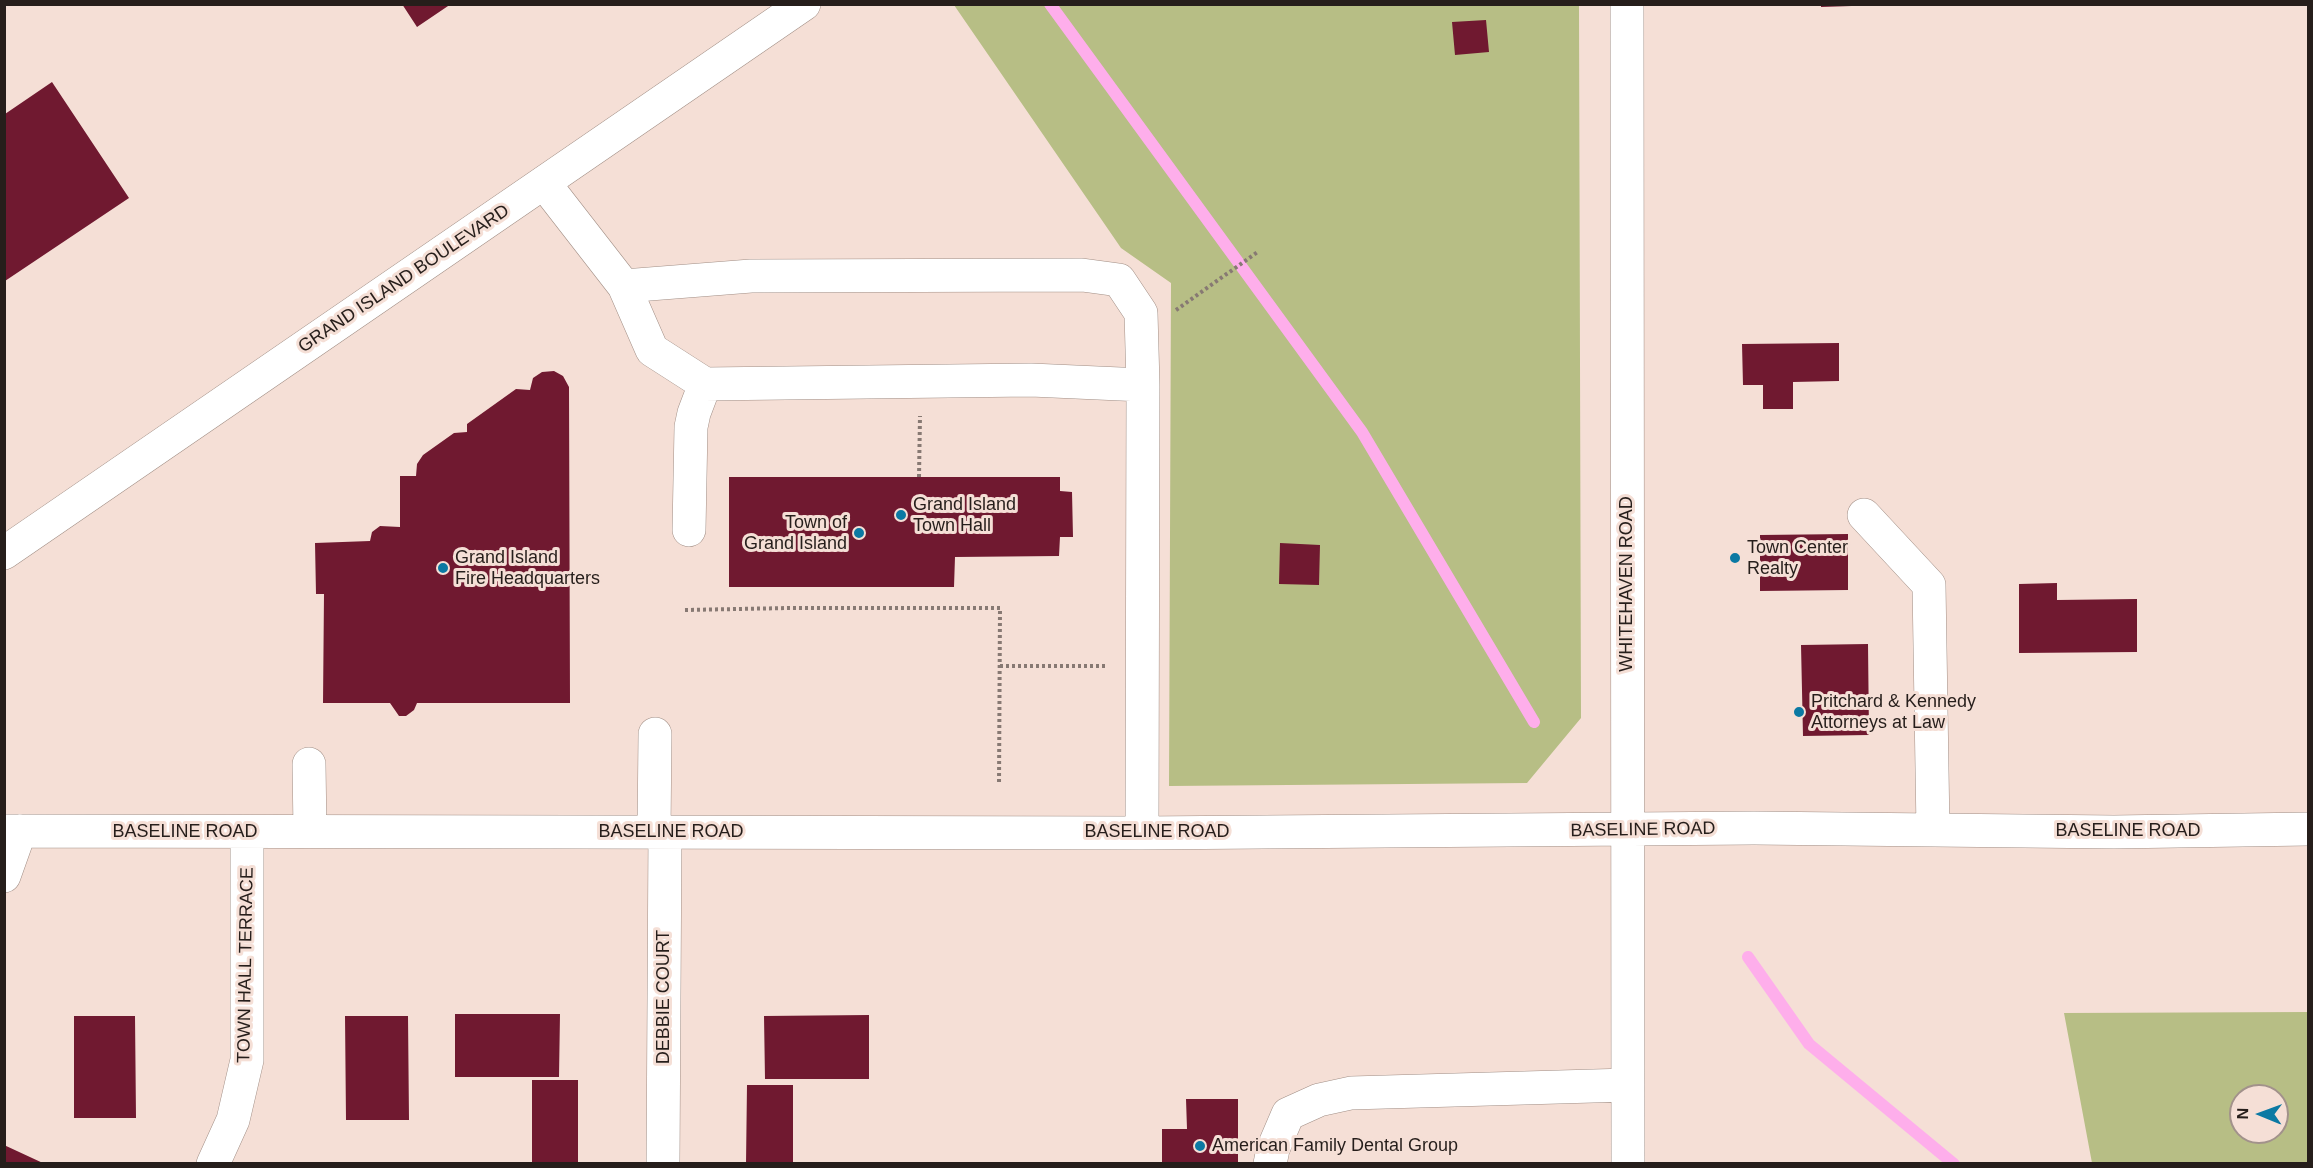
<!DOCTYPE html>
<style>
body{margin:0}
#map{position:relative;width:2313px;height:1168px;overflow:hidden;background:#f5dfd6;font-family:Helvetica,sans-serif}
canvas{display:block}
.frame{position:absolute;inset:0;border:6px solid #261e1b;pointer-events:none}
.north{position:absolute;left:2229px;top:1084px;width:60px;height:60px;box-sizing:border-box;background:#f5dfd6;border:2px solid #a2928b;border-radius:50%;rotate:271deg;font-size:16px;font-weight:700;line-height:24px;text-align:center;color:#261e1b}
.north::after{content:'';display:block;margin:auto;width:21px;height:27px;background:#0b79a3;clip-path:polygon(50% 0,100% 100%,50% 72%,0 100%)}
</style>
<div id="map">
<canvas width="2313" height="1168"></canvas>
<div class="frame"></div>
<div class="north">N</div>
</div>
<script>
const g = document.querySelector('canvas').getContext('2d');
g.lineJoin = 'round';
function fill(path, color) { g.fillStyle = color; g.fill(path, 'evenodd'); }
const toPath = rows => new Path2D(rows.map(r => 'M' + r).join(''));
function stroke(path, color, width, dash) { g.strokeStyle = color; g.lineWidth = width; g.lineCap = dash ? 'butt' : 'round'; g.setLineDash(dash || []); g.stroke(path); }
function label(font, color, halo, rows, align = 'center') {
  g.font = font + ' Helvetica,sans-serif'; g.lineWidth = 6; g.setLineDash([]); g.textBaseline = 'middle'; g.strokeStyle = halo; g.fillStyle = color; for (const [text, x, y, turn = 0] of rows) {
    g.save(); g.translate(x, y); g.rotate((+turn || 0) * Math.PI / 180); g.textAlign = isNaN(turn) ? turn : align; if (halo) g.strokeText(text, 0, 0); g.fillText(text, 0, 0); g.restore();
  }
}
const green = toPath([
 [954,5,1579,5,1581,718,1527,783,1169,786,1171,283,1121,248],
 [2308,1012,2308,1163,2092,1163,2064,1013],
 [2241,1096,2277,1096,2277,1132,2241,1132]
]);
const stream = toPath([
 [1050,4,1362,432,1534,722],
 [1748,957,1809,1044,1954,1164]
]);
const building = toPath([
 [402,4,451,4,417,27],
 [1821,4,1882,4,1882,5,1821,7],
 [1486,20,1489,52,1455,55,1452,22],
 [52,82,129,198,5,281,5,114],
 [1839,343,1839,381,1793,382,1793,409,1763,409,1763,385,1743,385,1742,344],
 [554,371,563,376,569,387,570,703,417,703,414,710,406,716,399,716,390,703,323,703,324,594,316,594,315,543,370,541,372,532,380,526,400,527,400,476,416,476,417,464,423,455,454,433,467,432,467,424,516,389,530,390,533,378,542,372],
 [729,477,1060,477,1060,491,1072,492,1073,537,1060,537,1059,556,955,557,954,587,729,587],
 [1848,534,1848,590,1760,591,1760,535],
 [1280,543,1320,545,1319,585,1279,584],
 [2057,583,2057,600,2137,599,2137,652,2019,653,2019,584],
 [1868,644,1869,735,1803,736,1801,645],
 [455,1014,560,1014,559,1077,455,1077],
 [869,1015,869,1079,765,1079,764,1016],
 [74,1016,135,1016,136,1118,74,1118],
 [345,1016,408,1016,409,1120,346,1120],
 [532,1080,578,1080,578,1164,532,1164],
 [747,1085,793,1085,793,1164,746,1164],
 [1186,1099,1238,1099,1238,1164,1162,1164,1162,1129,1187,1129],
 [4,1145,45,1164,4,1164]
]);
const path = toPath([
 [1176,310,1259,251],
 [919,477,920,416],
 [685,610,789,608,1000,608,999,785],
 [1000,666,1107,666]
]);
const minor = toPath([
 [1627,4,1628,1164],
 [544,183,624,286,751,276,1082,275,1119,280,1141,313,1143,385,1142,833],
 [624,286,652,350,705,384,1031,380,1143,385],
 [1864,515,1929,585,1933,830],
 [689,530,691,427,694,413,705,384],
 [309,764,310,831],
 [4,831,1142,833,1754,828,2114,832,2308,829],
 [654,832,655,734],
 [4,876,20,831],
 [213,1164,233,1120,247,1060,247,832],
 [663,1164,665,831],
 [1270,1164,1273,1149,1288,1114,1319,1100,1351,1093,1628,1085]
]);
const major = toPath([
 [4,553,804,4]
]);
const markers = [
 [901,515,6,"#0b79a3"],
 [859,533,6,"#0b79a3"],
 [1735,558,6,"#0b79a3"],
 [443,568,6,"#0b79a3"],
 [1799,712,6,"#0b79a3"],
 [1200,1146,6,"#0b79a3"]
];
const streetNames = [
 ["GRAND ISLAND BOULEVARD",404,279,-34],
 ["WHITEHAVEN ROAD",1627,584,-90],
 ["BASELINE ROAD",1643,830,-1],
 ["BASELINE ROAD",2128,831],
 ["BASELINE ROAD",185,832],
 ["BASELINE ROAD",671,832],
 ["BASELINE ROAD",1157,832],
 ["TOWN HALL TERRACE",246,965,-89],
 ["DEBBIE COURT",664,997,-90]
];
const poiNames = [
 ["Grand Island",913,505],
 ["Town Hall",913,526],
 ["Town of",847,523,"right"],
 ["Grand Island",847,544,"right"],
 ["Town Center",1747,548],
 ["Realty",1747,569],
 ["Grand Island",455,558],
 ["Fire Headquarters",455,579],
 ["Pritchard & Kennedy",1811,702],
 ["Attorneys at Law",1811,723],
 ["American Family Dental Group",1212,1146]
];
fill(green, '#b7be85');
stroke(stream, '#feaeeb', 12);
fill(building, '#701930');
stroke(minor, '#a18e85', 34);
stroke(major, '#a18e85', 34);
stroke(path, '#877973', 4, [3, 3]);
stroke(minor, '#fff', 33);
stroke(major, '#fff', 33);
for (const [x, y, r, color] of markers) { const dot = new Path2D(); dot.arc(x, y, r, 0, 2 * Math.PI); g.fillStyle = color; g.fill(dot); stroke(dot, '#f5dfd6', 2); }
label('18px', '#261e1b', '#f5dfd6', streetNames);
label('18px', '#261e1b', '#f5dfd6', poiNames, 'left');
</script>
